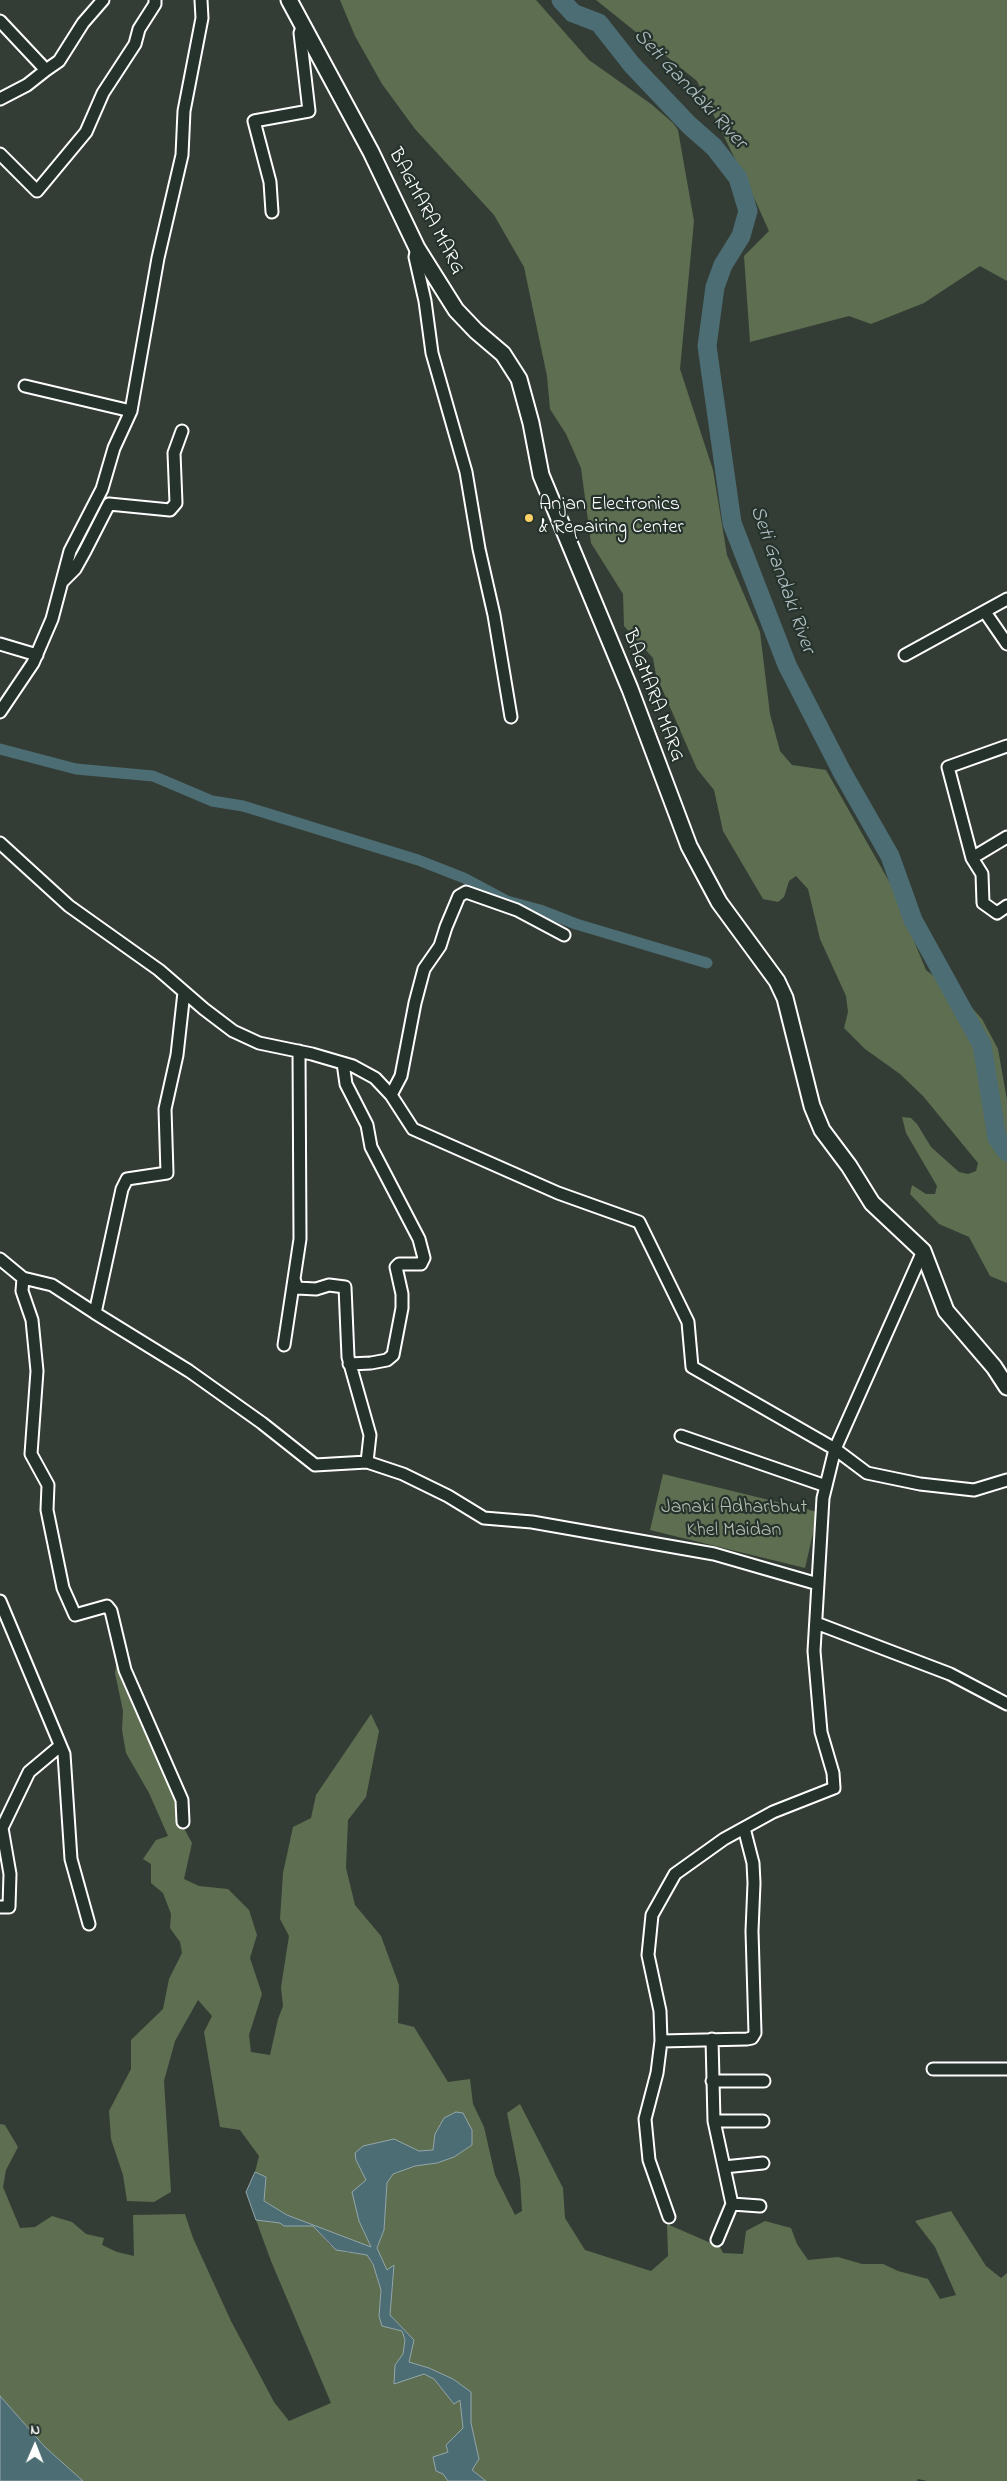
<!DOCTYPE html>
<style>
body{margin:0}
#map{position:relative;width:1007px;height:2481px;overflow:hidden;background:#343d35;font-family:"Indie Flower",sans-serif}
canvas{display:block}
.north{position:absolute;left:10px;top:2421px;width:50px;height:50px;-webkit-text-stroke:4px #26332d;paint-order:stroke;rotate:1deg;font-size:14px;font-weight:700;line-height:20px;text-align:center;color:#fff}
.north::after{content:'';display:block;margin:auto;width:18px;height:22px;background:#fff;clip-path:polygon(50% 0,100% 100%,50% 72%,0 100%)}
</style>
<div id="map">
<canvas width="1007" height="2481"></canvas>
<div class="north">N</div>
</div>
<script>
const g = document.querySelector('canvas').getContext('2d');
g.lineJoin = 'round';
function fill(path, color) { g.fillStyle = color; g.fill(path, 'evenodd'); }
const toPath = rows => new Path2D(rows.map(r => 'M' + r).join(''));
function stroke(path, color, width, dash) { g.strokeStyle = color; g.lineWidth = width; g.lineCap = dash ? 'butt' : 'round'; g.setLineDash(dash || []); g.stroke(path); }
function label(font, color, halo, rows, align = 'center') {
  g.font = font + ' "Indie Flower",sans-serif'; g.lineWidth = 4.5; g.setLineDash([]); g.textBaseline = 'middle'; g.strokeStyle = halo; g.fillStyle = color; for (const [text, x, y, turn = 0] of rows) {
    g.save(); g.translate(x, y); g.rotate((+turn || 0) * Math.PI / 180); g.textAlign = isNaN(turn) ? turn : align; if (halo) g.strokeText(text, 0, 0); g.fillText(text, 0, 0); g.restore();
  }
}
const green = toPath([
 [340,0,536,0,589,60,651,104,673,123,678,130,694,221,680,369,713,470,727,555,760,632,770,714,780,751,792,765,826,770,890,883,926,970,965,1000,982,1019,998,1049,1007,1100,1007,1283,990,1276,969,1237,939,1224,910,1194,912,1185,926,1194,935,1194,937,1186,906,1133,902,1117,911,1118,917,1124,931,1147,959,1172,968,1174,976,1171,978,1163,923,1096,900,1074,865,1049,844,1028,848,1012,846,996,820,939,808,889,796,876,789,881,784,897,778,902,763,899,723,831,714,790,697,769,656,675,653,658,624,626,623,594,591,543,581,468,566,434,550,409,547,376,524,267,494,215,415,129,382,84,355,36],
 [596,0,1007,0,1007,281,980,266,924,303,871,324,849,316,750,342,744,256,769,231,755,200,697,81],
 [663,1474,818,1512,805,1568,650,1530],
 [118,1652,179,1799,179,1819,192,1843,184,1879,199,1886,228,1889,249,1910,257,1935,250,1958,262,1994,249,2035,251,2052,270,2055,278,2019,283,2006,281,1987,289,1936,280,1919,283,1873,293,1827,311,1818,316,1795,371,1714,379,1731,366,1797,348,1820,346,1868,355,1905,381,1936,399,1985,398,2023,414,2027,448,2082,470,2079,473,2104,484,2127,495,2175,515,2215,522,2211,520,2179,507,2113,520,2104,563,2188,565,2218,585,2250,651,2271,668,2256,667,2224,720,2247,723,2253,743,2254,746,2231,765,2221,791,2228,797,2244,808,2260,838,2257,862,2264,883,2264,898,2271,928,2279,940,2299,956,2295,935,2247,915,2221,951,2211,986,2266,1001,2278,1007,2273,1007,2481,927,2481,918,2479,917,2481,486,2481,472,2470,479,2459,471,2423,471,2392,453,2379,429,2368,408,2363,414,2340,390,2315,394,2265,387,2270,377,2248,384,2230,387,2183,393,2174,415,2166,437,2163,454,2157,472,2145,435,2134,433,2150,419,2151,394,2140,363,2146,356,2160,367,2180,359,2221,371,2247,287,2215,264,2201,266,2177,255,2172,259,2156,240,2130,220,2127,204,2032,212,2016,198,2000,175,2041,164,2081,171,2192,154,2202,127,2201,123,2175,111,2139,109,2111,131,2069,131,2040,163,2009,169,1979,182,1953,180,1942,170,1928,171,1914,163,1893,151,1883,151,1864,143,1859,156,1840,168,1836,149,1793,126,1753,122,1730,123,1711,115,1673],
 [0,2124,5,2125,18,2147,6,2170,3,2187,20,2228,35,2227,52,2216,72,2222,86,2234,104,2238,102,2245,117,2252,134,2256,133,2215,185,2214,193,2238,231,2321,274,2402,289,2421,331,2403,271,2261,256,2220,281,2223,284,2226,314,2226,330,2245,344,2252,367,2255,373,2264,381,2290,379,2316,382,2325,402,2331,405,2340,403,2354,395,2365,409,2378,424,2374,434,2378,453,2403,460,2399,463,2428,446,2445,448,2452,443,2474,448,2481,83,2481,45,2447,0,2396]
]);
const water = toPath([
 [456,2112,463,2113,472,2130,472,2145,454,2157,437,2163,415,2166,393,2174,387,2183,384,2230,377,2248,387,2270,394,2265,390,2315,414,2340,409,2362,429,2368,453,2379,471,2392,471,2423,479,2459,472,2470,486,2481,448,2481,443,2474,436,2471,433,2457,448,2452,446,2445,463,2428,460,2400,454,2404,434,2379,424,2374,394,2384,395,2365,403,2354,405,2340,402,2331,382,2326,379,2316,381,2290,373,2264,367,2255,336,2250,313,2226,284,2226,280,2223,256,2220,246,2192,255,2172,266,2177,264,2201,287,2215,371,2247,359,2221,352,2192,366,2180,356,2160,355,2153,363,2146,394,2139,419,2151,433,2150,435,2134,444,2118,456,2112],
 [0,2396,45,2447,83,2481,0,2481,0,2396]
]);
const canal = toPath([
 [0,749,76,769,153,776,212,801,243,806,418,860,464,878,507,901,540,910,576,924,707,963]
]);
const river = toPath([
 [561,0,573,13,599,23,632,65,689,125,714,147,738,178,748,211,741,236,723,265,715,287,707,346,732,523,787,665,842,772,890,856,913,920,982,1045,997,1138,1007,1152]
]);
const minor = toPath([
 [0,21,46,70,59,61,83,23,103,0],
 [0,99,27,85,46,70],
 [0,154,37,191,86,132,103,93,135,44,139,29,155,4,155,0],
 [272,212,270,182,254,121,309,111,300,33,303,25],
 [417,248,415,257,425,301,432,353,466,472,479,549,494,615,511,717],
 [25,386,131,411],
 [63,581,75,569,85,551,109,504,170,510,176,503,174,453,182,431],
 [985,612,1007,644],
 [0,644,37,655],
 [905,655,1007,599],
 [0,712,33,663,52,619,70,551,102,489,114,448,131,411,158,258,182,155,184,111,202,18,201,0],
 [1007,746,948,767,972,858,982,874,983,903,997,913,1007,906],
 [0,843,69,906,159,970,204,1009,233,1031,259,1043,312,1054,353,1066,375,1078,391,1095,413,1129,558,1193,639,1222,688,1322,692,1367,835,1449,867,1473,920,1484,974,1490,1007,1480],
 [972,858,1007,837],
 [343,1063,346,1084,367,1125,371,1147,419,1239,424,1258,421,1264,399,1264,396,1267,402,1294,402,1308,393,1355,387,1360,371,1363,349,1364],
 [391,1095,401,1076,415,1003,424,969,440,946,446,927,459,896,466,892,517,910,564,935],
 [0,1259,23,1278,52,1285,95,1313,122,1189,127,1179,167,1173,165,1109,177,1055,184,992],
 [23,1278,22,1291,32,1320,37,1371,31,1454,48,1485,47,1510,63,1588,75,1615,107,1606,111,1611,125,1670,182,1800,183,1822],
 [95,1313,189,1371,262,1423,315,1465,367,1462,370,1435,348,1357,345,1287,329,1285,316,1289,297,1288,294,1279],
 [284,1345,300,1239,299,1051],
 [681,1436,826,1486],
 [367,1462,403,1474,448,1496,484,1518,532,1522,714,1554,818,1584],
 [0,1601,64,1754,71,1859,89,1924],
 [816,1623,950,1674,1007,1704],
 [0,1907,9,1907,10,1874,2,1828,29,1772,60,1746],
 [712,2039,714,2121,732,2204,760,2206],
 [661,2041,747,2039,752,2038,755,2033,752,1931,754,1883,753,1863,744,1828],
 [933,2069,1007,2069],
 [712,2081,764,2081],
 [714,2121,763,2121],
 [724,2167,763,2163],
 [669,2217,649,2160,645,2119,657,2073,661,2041,660,2011,648,1955,652,1915,675,1874,724,1839,773,1812,834,1788,833,1773,821,1732,814,1651,823,1498,835,1449,923,1251],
 [717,2240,732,2204]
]);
const secondary = toPath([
 [289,0,371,152,417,248,456,310,476,331,503,354,519,379,531,423,541,475,630,689,689,846,719,902,777,981,785,998,812,1106,822,1130,849,1166,872,1203,923,1251,946,1311,994,1367,1007,1387]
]);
const markers = [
 [529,518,5,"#ffd166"]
];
const streetNames = [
 ["BAGMARA MARG",425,212,62],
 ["BAGMARA MARG",652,696,69]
];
const poiNames = [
 ["Anjan Electronics",539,506],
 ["& Repairing Center",539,529]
];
const parkNames = [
 ["Janaki Adharbhut",734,1509],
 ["Khel Maidan",734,1532]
];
const waterNames = [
 ["Seti Gandaki River",689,90,47],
 ["Seti Gandaki River",781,580,70]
];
fill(green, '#5e6e50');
fill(water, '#4c6d73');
stroke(water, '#94a7ab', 1);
stroke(canal, '#4c6d73', 11);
stroke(river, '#4c6d73', 19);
stroke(minor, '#fff', 15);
stroke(secondary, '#fff', 19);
stroke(minor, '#26332d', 11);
stroke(secondary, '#26332d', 15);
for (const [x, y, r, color] of markers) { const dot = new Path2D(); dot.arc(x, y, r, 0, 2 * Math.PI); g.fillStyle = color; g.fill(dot); stroke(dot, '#26332d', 2); }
label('20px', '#fff', '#26332d', streetNames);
label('20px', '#fff', '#26332d', poiNames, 'left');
label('20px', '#b7beb0', '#26332d', parkNames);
label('italic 21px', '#aebdc0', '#26332d', waterNames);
</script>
